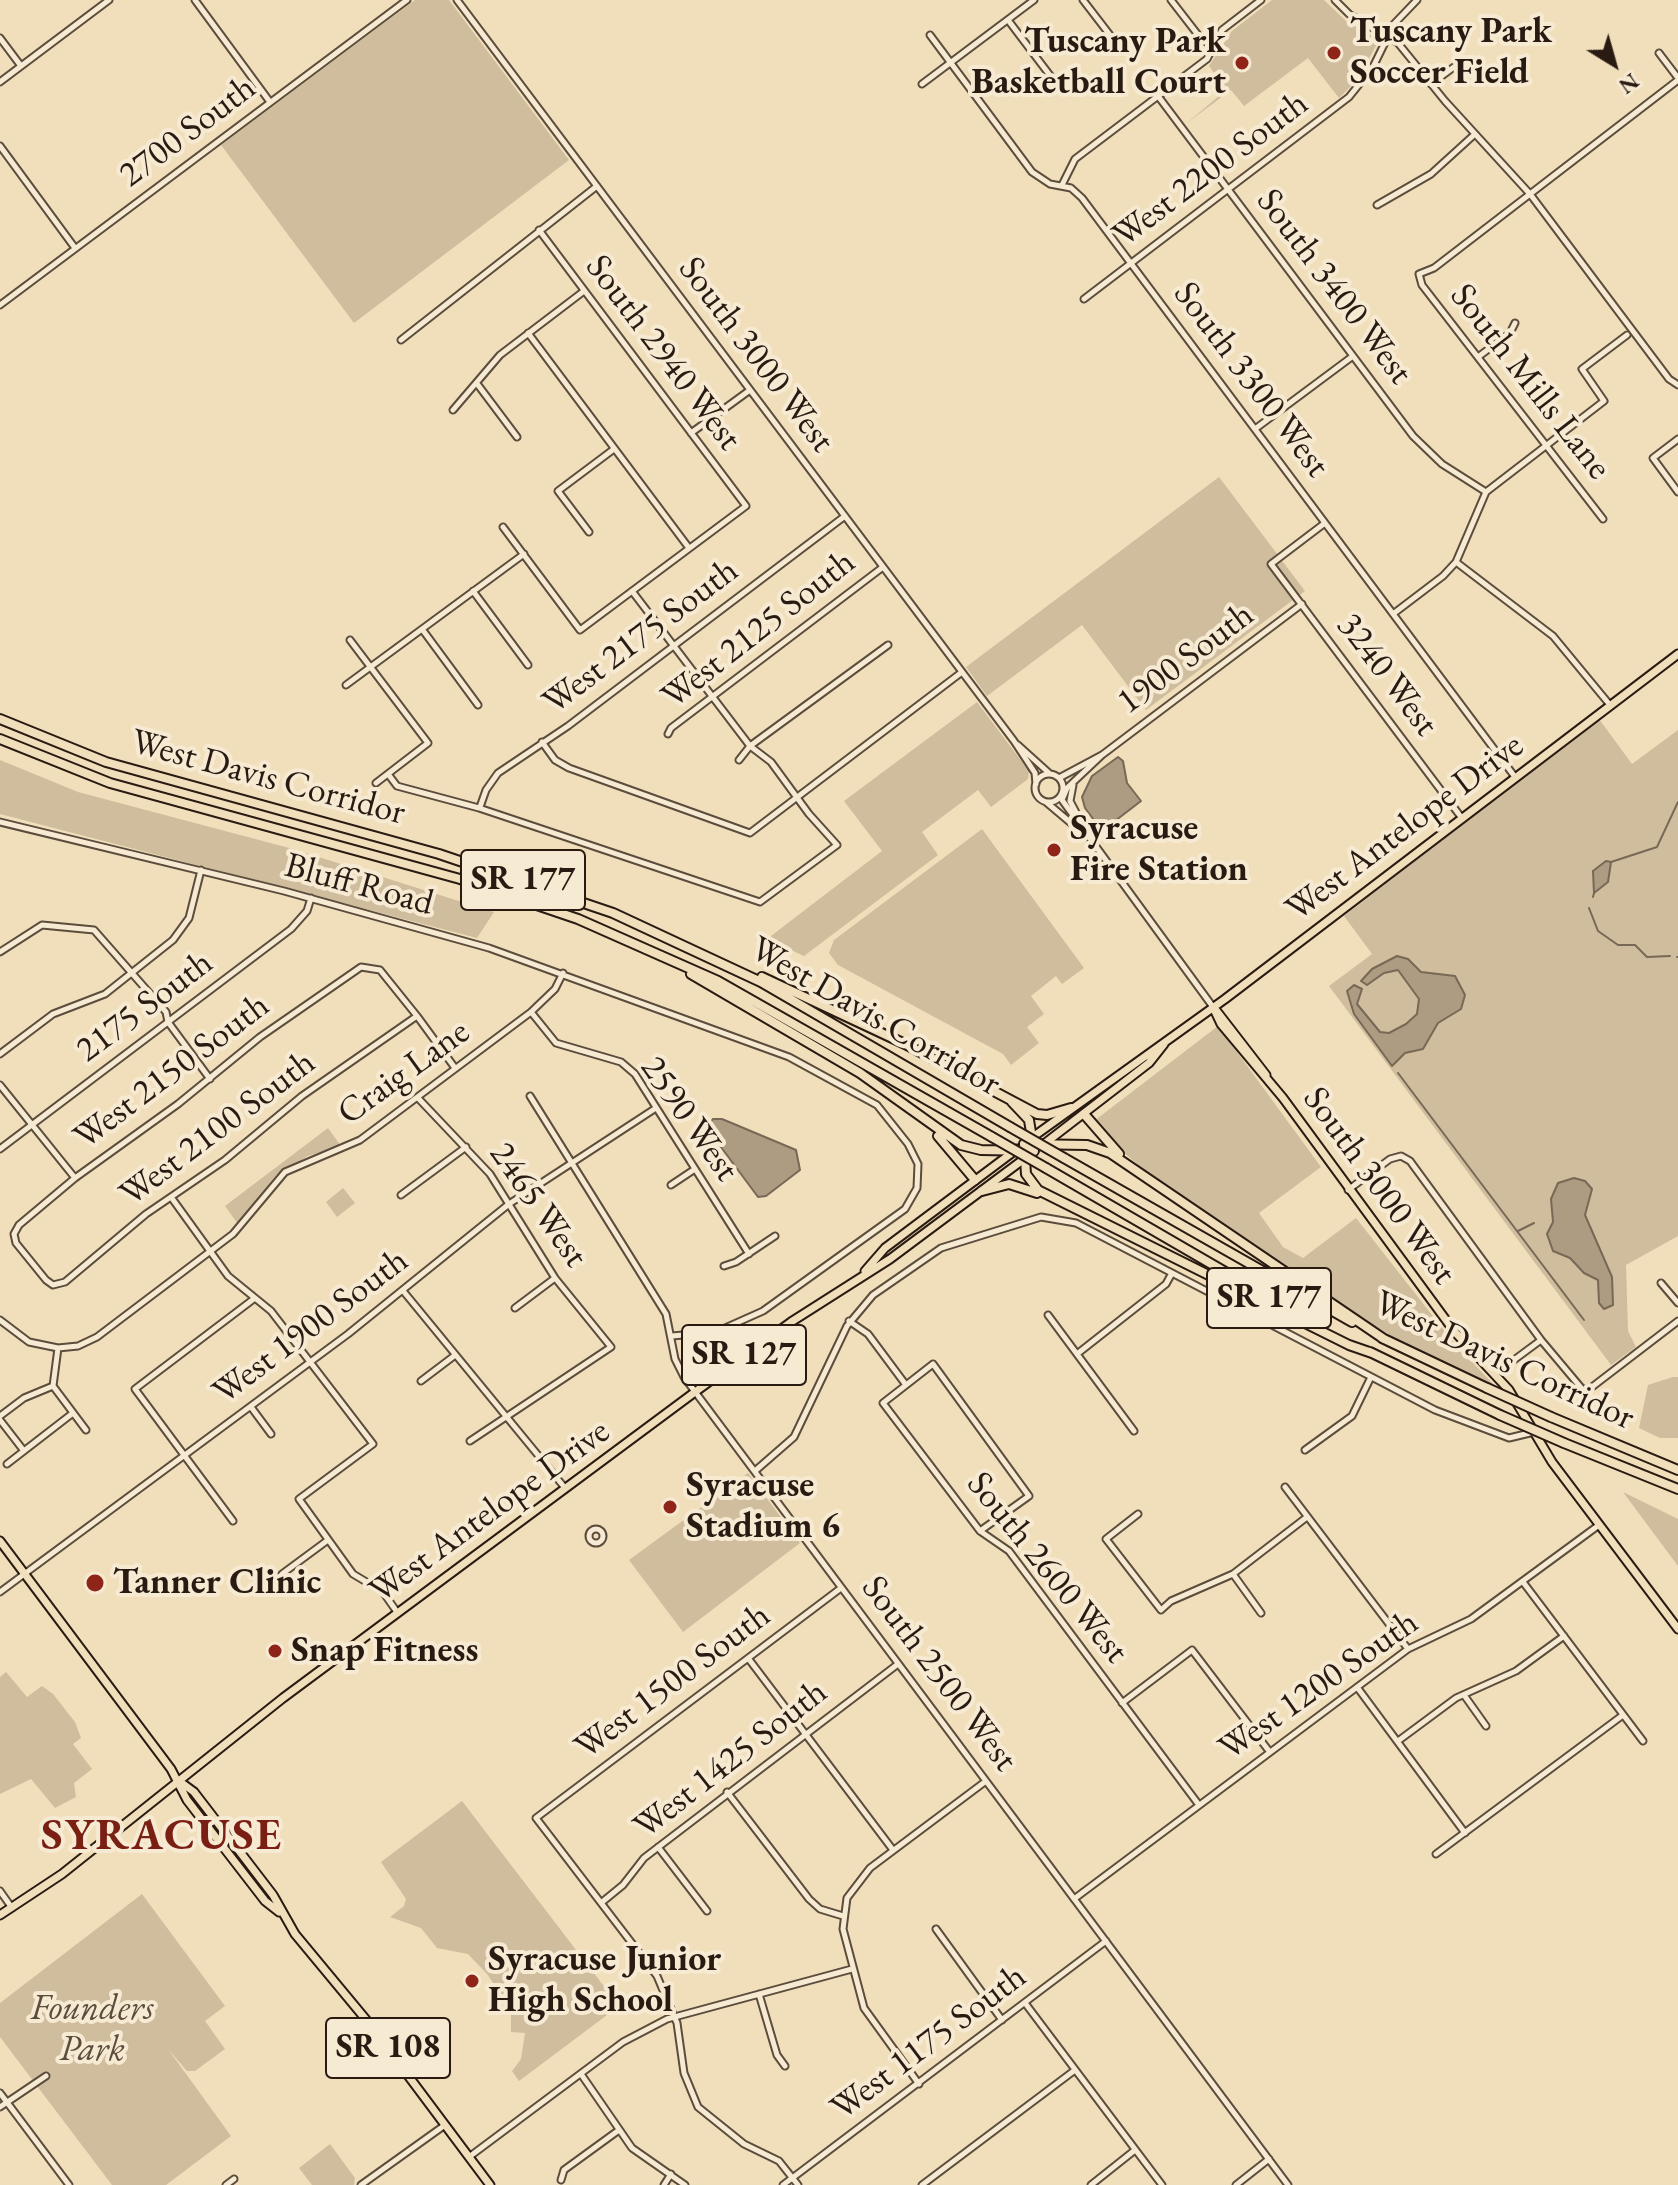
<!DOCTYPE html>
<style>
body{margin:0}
#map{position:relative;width:1678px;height:2185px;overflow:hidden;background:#f1debb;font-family:"EB Garamond",serif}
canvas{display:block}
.north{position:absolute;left:1574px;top:24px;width:80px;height:80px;-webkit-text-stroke:6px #f6ead3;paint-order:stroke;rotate:143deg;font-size:22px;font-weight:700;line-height:32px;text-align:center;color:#291b12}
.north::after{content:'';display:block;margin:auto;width:28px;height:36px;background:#291b12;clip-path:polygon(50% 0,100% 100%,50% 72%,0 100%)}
</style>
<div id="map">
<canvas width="1678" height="2185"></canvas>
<div class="north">N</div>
</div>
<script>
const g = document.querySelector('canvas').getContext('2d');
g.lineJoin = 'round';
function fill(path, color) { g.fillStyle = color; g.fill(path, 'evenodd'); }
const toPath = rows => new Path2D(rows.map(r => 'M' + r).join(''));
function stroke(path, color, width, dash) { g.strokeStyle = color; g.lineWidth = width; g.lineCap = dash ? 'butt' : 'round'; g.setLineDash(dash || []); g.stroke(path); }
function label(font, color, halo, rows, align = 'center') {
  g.font = font + ' "EB Garamond",serif'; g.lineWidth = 8; g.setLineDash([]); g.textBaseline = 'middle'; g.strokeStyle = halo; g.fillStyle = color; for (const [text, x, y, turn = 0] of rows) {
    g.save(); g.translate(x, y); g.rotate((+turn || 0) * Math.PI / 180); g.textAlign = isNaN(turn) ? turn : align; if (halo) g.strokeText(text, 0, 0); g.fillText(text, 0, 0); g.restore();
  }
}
const green = toPath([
 [415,0,449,0,569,160,354,323,221,145],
 [1272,0,1324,0,1347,22,1379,40,1358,79,1339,98,1308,58,1244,106,1231,90,1187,123,1226,90,1209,66,1232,31],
 [1219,477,1305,591,1146,710,1082,625,987,696,966,667],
 [977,702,1029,771,1028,779,991,807,978,790,922,832,938,855,804,956,767,939,882,851,844,801],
 [1599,719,1632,764,1678,730,1678,1236,1626,1265,1628,1331,1636,1347,1611,1365,1329,986,1372,954,1344,916],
 [0,760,78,792,293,849,494,912,477,938,0,814],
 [982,829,1084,968,1062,984,1056,976,1031,996,1044,1014,1027,1027,1039,1043,1011,1065,1003,1054,838,965,829,953,834,940],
 [1218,1026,1321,1167,1259,1213,1283,1247,1303,1258,1356,1218,1454,1343,1495,1386,1398,1340,1316,1289,1149,1174,1110,1141,1094,1121],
 [328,1128,341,1146,308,1156,276,1175,238,1224,225,1206],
 [343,1188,355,1203,337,1217,326,1202],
 [1673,1377,1678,1377,1678,1438,1660,1438,1639,1428,1648,1385],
 [748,1473,800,1543,683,1632,629,1560],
 [1623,1492,1678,1519,1678,1566],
 [6,1672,27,1697,42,1686,53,1694,75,1722,81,1738,73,1744,92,1769,74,1783,76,1797,55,1808,31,1779,0,1794,0,1677],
 [462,1801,619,2006,519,2081,512,2071,521,2059,525,2033,511,2032,511,2009,487,1974,468,1954,437,1948,421,1928,390,1917,404,1906,406,1899,381,1862],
 [142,1894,225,2006,205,2021,225,2049,195,2071,187,2071,168,2049,231,2136,166,2185,112,2185,0,2037,0,2003],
 [330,2144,355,2178,354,2185,312,2185,299,2168]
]);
const water = toPath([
 [1118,757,1123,761,1127,783,1141,801,1102,831,1085,808,1082,797,1092,776,1118,757],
 [1606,861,1611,862,1608,882,1594,893,1593,871,1606,861],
 [1397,956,1408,959,1421,972,1455,976,1465,995,1461,1009,1438,1023,1423,1049,1405,1053,1392,1066,1354,1014,1347,991,1354,985,1362,989,1357,1004,1380,1032,1389,1033,1406,1024,1417,1014,1419,999,1398,970,1384,973,1367,985,1361,981,1372,969,1397,956],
 [713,1119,722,1119,796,1150,800,1170,766,1196,758,1197,712,1135,709,1124,713,1119],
 [1574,1178,1585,1181,1592,1189,1585,1215,1612,1277,1613,1305,1604,1309,1599,1303,1598,1280,1584,1273,1570,1258,1553,1251,1547,1234,1553,1222,1551,1199,1558,1183,1574,1178]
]);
const stream = toPath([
 [1611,862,1657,847,1678,802],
 [1593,897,1594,893],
 [1589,908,1598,931,1618,945,1635,945,1647,957,1670,956],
 [1677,957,1678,957],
 [1398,1073,1584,1320],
 [1518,1231,1534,1223]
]);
const minor = toPath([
 [195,0,270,102],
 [457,0,1014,741,1035,773,1036,784],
 [1083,0,1113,39],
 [1171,0,1202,40,1213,45],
 [1335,0,1349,14,1398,43,1445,101,1530,194,1669,379,1678,385],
 [1008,20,1055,82],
 [930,35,1032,172,1050,184,1071,188,1082,198,1515,777],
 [0,38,21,66],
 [1659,53,1678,78],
 [0,82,109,0],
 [922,84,1034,0],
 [1431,84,1462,61],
 [1158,96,1413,436,1442,464,1486,492],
 [0,146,75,248],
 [1062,185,1075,159,1207,59,1222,30,1261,0],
 [1377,205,1431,174,1475,134],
 [1084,299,1349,97,1373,67,1394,24,1417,0],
 [0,305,407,0],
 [528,333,689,548],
 [401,340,597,186],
 [1478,357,1510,333,1515,323],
 [478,385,517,437],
 [453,410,500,355,584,291],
 [1255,429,1353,356],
 [691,433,750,390],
 [1678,439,1653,458,1678,492],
 [1603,519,1422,285,1419,274,1434,268,1678,80],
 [1325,523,1271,564,1461,817],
 [503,527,580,630,746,506,539,230],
 [589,532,558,491,614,449],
 [1456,562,1553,636,1610,705],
 [473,591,528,665],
 [1393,614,1443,576,1456,562,1486,492,1604,401,1582,369,1627,335],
 [422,629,478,705],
 [350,640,428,743,376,783],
 [346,685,524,554],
 [668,734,671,728,883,567],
 [542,742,555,760,569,768,750,833,962,672],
 [1018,745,1049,773],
 [1102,755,1067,788,1062,800,1213,1007],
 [739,760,750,746,888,645],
 [388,774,397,786,479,808,760,902,837,845,809,814,771,762,750,746,632,591],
 '1035 788a14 14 0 1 1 28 0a14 14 0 1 1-28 0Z',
 [1059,778,1102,755,1302,604],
 [1073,785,1070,801,1080,820],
 [1046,802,1084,834],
 [480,807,486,790,498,773,568,726,845,516],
 [0,822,284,891,489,948,789,1057,877,1105,908,1144,918,1164,917,1188,905,1209,763,1311,716,1332,672,1336],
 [0,952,42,925,94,930,166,1012,168,1022,210,1079],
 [531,1012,556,1043,621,1062,635,1074,749,1254],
 [417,1016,302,1096,225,1160,146,1214,65,1282,53,1285,46,1280,16,1243,14,1234,19,1225,75,1178,178,1104,260,1037,361,967,380,970,417,1016,455,1068],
 [0,1054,53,1014,105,994,173,940,189,918,201,870],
 [0,1085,75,1178],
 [530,1096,666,1314,675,1359,684,1377,1288,2185],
 [418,1098,490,1174,555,1278,611,1347,470,1441],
 [0,1149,291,929,307,911,311,898],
 [671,1185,695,1169],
 [1348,1190,1390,1159,1401,1156,1410,1161,1541,1340,1583,1390,1592,1387,1678,1321],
 [401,1195,466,1147],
 [171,1197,228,1276,271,1311,373,1444,299,1499,353,1574,383,1592,397,1612],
 [724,1266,736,1262,775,1236],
 [1661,1283,1678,1303],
 [404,1292,565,1488],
 [515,1308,555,1278],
 [1048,1315,1134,1431],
 [0,1320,29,1342,58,1348,78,1346,97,1337,233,1234,285,1172,360,1140,531,1012,555,989,563,973],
 [849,1321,868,1334,906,1385],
 [1077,1354,1166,1284,1172,1273],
 [1495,1374,1541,1340],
 [421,1381,454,1356],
 [53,1386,86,1430],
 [53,1386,58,1348],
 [251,1407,271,1434],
 [0,1416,24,1398,53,1386],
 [0,1420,24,1451],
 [1305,1450,1352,1416,1371,1377],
 [7,1464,73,1413],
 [755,1471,794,1437,847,1326,873,1295,941,1248,1041,1217,1076,1223,1435,1410,1509,1438,1534,1432],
 [1285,1487,1408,1649],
 [1138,1514,1106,1539,1161,1610,1171,1601,1233,1574,1307,1517],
 [233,1521,135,1389,255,1298],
 '589 1536a7 7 0 1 1 14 0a7 7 0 1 1-14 0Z',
 [980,1531,1029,1496,933,1364,883,1403,980,1531,1009,1551,1199,1805],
 [282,1574,328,1540],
 [1233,1574,1261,1613],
 [1523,1582,1643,1741],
 [0,1592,348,1334,509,1204,656,1108],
 [748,1658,893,1850],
 [1357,1687,1465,1833],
 [1464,1695,1486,1726],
 [1122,1703,1192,1650,1269,1751],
 [1398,1741,1456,1698,1516,1671,1564,1636],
 [727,1792,809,1899,820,1909,843,1916],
 [658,1847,707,1911],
 [1436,1854,1623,1715],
 [0,1891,12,1908],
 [1074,1899,1408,1649,1471,1619,1599,1525],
 [601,1903,623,1885,644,1858,898,1664],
 [936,1929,1002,2020],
 [759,1994,777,2055,785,2066],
 [1025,2003,1162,2185],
 [581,2074,632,2148,685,2185],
 [919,2084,864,2008,843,1929,847,1898,870,1868,986,1781],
 [0,2093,69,2185],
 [0,2107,46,2076],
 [469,2157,623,2042,667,2019,852,1969],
 [561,2180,564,2170,619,2130],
 [226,2185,234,2179],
 [361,2185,445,2125],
 [664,2185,671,2174],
 [783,2185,1106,1941],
 [798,2185,779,2161,744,2144,698,2107,684,2073,677,2023,657,1976,536,1818,841,1588],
 [922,2185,1075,2070],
 [1091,2185,1135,2150],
 [1236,2185,1269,2159]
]);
const major = toPath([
 [1213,1007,1221,1024,1283,1098,1454,1331,1509,1390,1552,1462,1678,1629],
 [1215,1009,1266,1075],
 [1030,1139,1225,999,1678,654],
 [1044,1144,1149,1063,1164,1044],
 [865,1271,885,1248,1017,1149],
 [0,1541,171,1769,187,1800,265,1901,279,1912],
 [179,1781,194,1792,273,1895,295,1934,368,2022,490,2185],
 [0,1915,62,1874,283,1698,695,1392,791,1322,890,1259,1028,1156]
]);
const highway = toPath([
 [0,719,106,762,439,854,613,913,761,982,1010,1127],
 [0,739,110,783,460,879,578,919,718,981,992,1137],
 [691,974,860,1073,961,1145,981,1150,1034,1151,1029,1120,1012,1102],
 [762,977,905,1044,1037,1114,1047,1115,1071,1108],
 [1084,1114,1119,1154],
 [938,1136,975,1180],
 [1064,1158,1352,1322],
 [1046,1168,1277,1302],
 [982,1191,1009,1184,1037,1193],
 [1382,1338,1487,1388],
 [1370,1352,1500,1415],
 [1372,1353,1349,1345,1038,1190,1026,1174,1024,1144,1087,1145,1110,1153,1384,1339],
 [1551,1417,1678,1470],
 [1564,1443,1678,1489]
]);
const highwayBridge = toPath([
 [1010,1127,1064,1158],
 [992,1137,1046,1168],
 [1487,1388,1551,1417],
 [1500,1415,1564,1443]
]);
const markers = [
 [1334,53,8,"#8f2418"],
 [1242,63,8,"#8f2418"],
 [1054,850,8,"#8f2418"],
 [670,1507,8,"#8f2418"],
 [95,1583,10,"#8f2418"],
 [275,1651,8,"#8f2418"],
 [472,1981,8,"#8f2418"]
];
const shields = [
 [523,880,124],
 [1269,1298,124],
 [744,1355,124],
 [388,2048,124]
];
const shieldNames = [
 ["SR 177",523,880],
 ["SR 177",1269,1298],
 ["SR 127",744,1355],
 ["SR 108",388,2048]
];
const poiNames = [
 ["Tuscany Park",1350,32],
 ["Soccer Field",1350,73],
 ["Tuscany Park",1226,42,"right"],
 ["Basketball Court",1226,83,"right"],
 ["Syracuse",1070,829],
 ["Fire Station",1070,870],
 ["Syracuse",686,1486],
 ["Stadium 6",686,1527],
 ["Tanner Clinic",113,1583],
 ["Snap Fitness",291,1651],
 ["Syracuse Junior",488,1960],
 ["High School",488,2001]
];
const streetNames = [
 ["2700 South",188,132,-37],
 ["West 2200 South",1211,170,-37],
 ["South 3400 West",1334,287,53],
 ["South 2940 West",663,353,53],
 ["South 3000 West",756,355,53],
 ["South 3300 West",1251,380,53],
 ["South Mills Lane",1530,382,52],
 ["West 2125 South",759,630,-38],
 ["West 2175 South",641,637,-37],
 ["1900 South",1186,659,-37],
 ["3240 West",1387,675,53],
 ["West Davis Corridor",268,778,15],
 ["West Antelope Drive",1405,828,-37],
 ["Bluff Road",359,885,15],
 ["2175 South",145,1007,-37],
 ["West Davis Corridor",875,1017,30],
 ["West 2150 South",172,1072,-37],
 ["Craig Lane",404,1073,-36],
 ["2590 West",689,1119,55],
 ["West 2100 South",218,1129,-37],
 ["South 3000 West",1379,1186,54],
 ["2465 West",538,1205,55],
 ["West 1900 South",311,1327,-37],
 ["West Davis Corridor",1504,1361,25],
 ["West Antelope Drive",490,1512,-36],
 ["South 2600 West",1047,1568,51],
 ["South 2500 West",939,1674,53],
 ["West 1500 South",673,1682,-37],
 ["West 1200 South",1319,1686,-35],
 ["West 1425 South",731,1760,-38],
 ["West 1175 South",929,2043,-37]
];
const parkNames = [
 ["Founders",92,2009],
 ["Park",92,2050]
];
const districtNames = [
 ["SYRACUSE",162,1837]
];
fill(green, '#cfbd9e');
fill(water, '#ad9c82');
stroke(water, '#786855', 2);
stroke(stream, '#786855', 2);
stroke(minor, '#5b4c3c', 9);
stroke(major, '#291b12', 11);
stroke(highway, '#291b12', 12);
stroke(minor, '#f6ead3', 5);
stroke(major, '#f1debb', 7);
stroke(highway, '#f1debb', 8);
stroke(highwayBridge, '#291b12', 12, []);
stroke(highwayBridge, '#f1debb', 8);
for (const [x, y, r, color] of markers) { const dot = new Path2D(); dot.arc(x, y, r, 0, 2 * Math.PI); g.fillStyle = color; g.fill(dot); stroke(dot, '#f6ead3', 3); }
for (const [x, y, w] of shields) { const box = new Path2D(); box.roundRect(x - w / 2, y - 30, w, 60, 6); g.fillStyle = '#f6ead3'; g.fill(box); stroke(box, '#291b12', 2); }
label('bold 34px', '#291b12', null, shieldNames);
label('bold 36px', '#291b12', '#f6ead3', poiNames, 'left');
label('36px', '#291b12', '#f6ead3', streetNames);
label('italic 36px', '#5b4c3c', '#f6ead3', parkNames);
g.letterSpacing = '2px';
label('bold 44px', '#7a1f14', '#f6ead3', districtNames);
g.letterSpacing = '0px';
</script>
